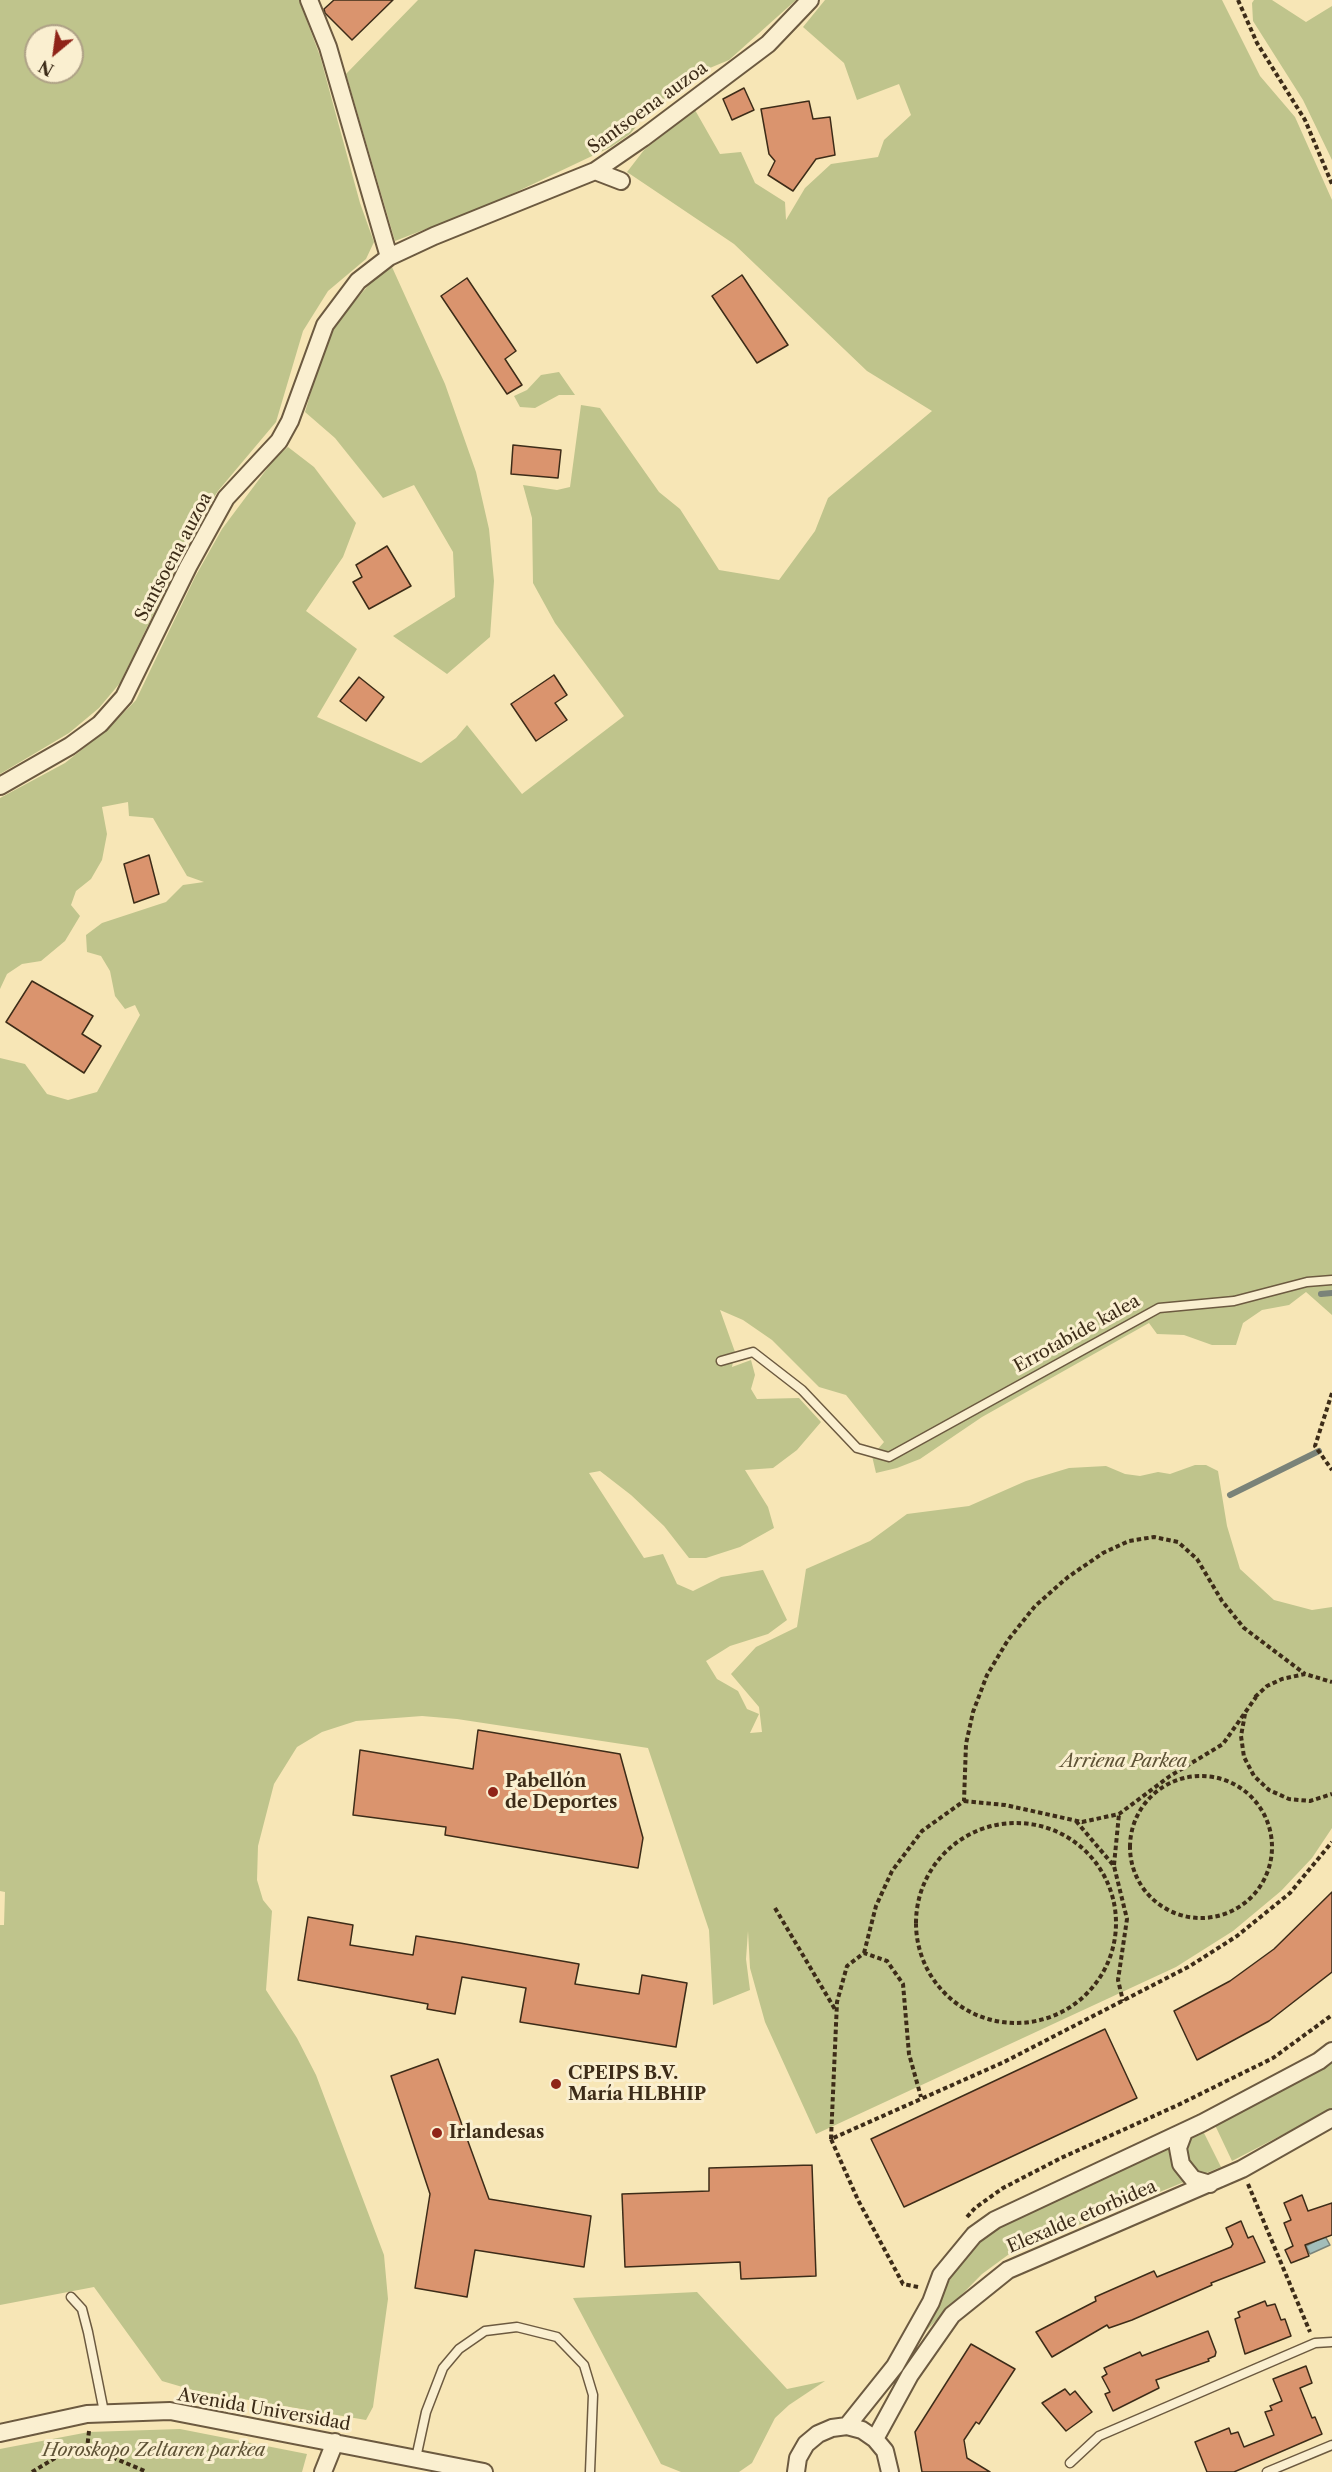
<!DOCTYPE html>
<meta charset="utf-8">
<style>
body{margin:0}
#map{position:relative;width:1332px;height:2472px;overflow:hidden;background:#f7e6b6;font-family:"Libre Caslon Text",serif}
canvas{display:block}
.north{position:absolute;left:24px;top:24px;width:60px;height:60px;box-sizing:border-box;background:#faefd0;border:2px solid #aea186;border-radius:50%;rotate:209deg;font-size:16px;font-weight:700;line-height:24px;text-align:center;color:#3d2c18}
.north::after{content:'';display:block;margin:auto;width:21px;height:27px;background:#8f2418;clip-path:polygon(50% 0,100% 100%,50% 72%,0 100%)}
</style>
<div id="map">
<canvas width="1332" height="2472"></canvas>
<div class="north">N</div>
</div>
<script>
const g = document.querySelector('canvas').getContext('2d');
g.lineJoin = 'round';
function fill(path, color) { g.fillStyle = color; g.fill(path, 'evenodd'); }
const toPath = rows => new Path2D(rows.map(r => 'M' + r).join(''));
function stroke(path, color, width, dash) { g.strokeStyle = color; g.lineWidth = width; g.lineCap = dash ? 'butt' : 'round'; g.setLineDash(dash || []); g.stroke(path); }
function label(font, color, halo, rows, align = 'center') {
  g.font = font + ' "Libre Caslon Text",serif'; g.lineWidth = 6; g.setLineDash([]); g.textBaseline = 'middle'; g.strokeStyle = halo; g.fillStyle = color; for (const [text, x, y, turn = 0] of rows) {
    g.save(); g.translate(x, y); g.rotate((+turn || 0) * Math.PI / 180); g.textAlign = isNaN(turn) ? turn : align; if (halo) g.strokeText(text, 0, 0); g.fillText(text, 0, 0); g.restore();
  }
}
const green = toPath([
 [0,0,299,0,320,56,360,203,374,242,366,259,328,291,303,331,276,422,218,491,196,526,120,683,99,708,69,733,0,774],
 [36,36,72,36,72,72,36,72],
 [418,0,796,0,729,60,705,70,695,81,644,117,630,134,611,147,493,203,395,241,346,74],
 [825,0,1222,0,1260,76,1295,117,1332,200,1332,1315,1306,1292,1289,1305,1262,1310,1243,1323,1236,1345,1212,1345,1184,1335,1157,1334,1149,1323,982,1417,920,1459,897,1468,876,1473,872,1456,884,1442,846,1395,819,1387,772,1340,743,1320,720,1310,735,1352,732,1367,751,1360,755,1375,751,1389,757,1399,799,1398,821,1422,797,1450,773,1468,745,1470,768,1507,774,1528,740,1547,706,1558,689,1558,664,1526,631,1495,600,1471,589,1473,644,1558,663,1554,677,1584,693,1591,721,1577,763,1570,787,1620,768,1634,730,1646,706,1661,717,1679,738,1691,747,1709,759,1714,750,1733,762,1732,759,1707,731,1674,756,1647,797,1627,806,1569,870,1541,907,1514,969,1506,1026,1481,1069,1468,1106,1466,1125,1474,1140,1476,1158,1472,1170,1474,1195,1465,1206,1465,1218,1471,1227,1526,1240,1569,1274,1600,1312,1610,1332,1607,1332,1828,1312,1858,1281,1891,1233,1931,1176,1967,816,2134,765,2022,750,1968,748,1931,746,1959,750,1990,713,2005,709,1930,648,1748,457,1719,422,1716,356,1721,322,1732,297,1747,274,1784,258,1846,257,1880,263,1900,272,1911,266,1990,297,2038,316,2075,384,2255,388,2299,373,2407,366,2420,196,2391,162,2381,94,2287,0,2305,0,1925,4,1925,5,1892,0,1891,0,1058,25,1064,47,1094,68,1100,97,1092,140,1015,135,1005,125,1009,115,996,110,971,101,956,87,952,86,935,102,923,166,902,183,885,204,882,187,876,153,818,129,816,128,802,102,807,107,834,102,860,91,879,76,891,71,905,80,916,65,941,41,961,22,964,7,974,0,989,0,798,65,763,110,727,136,700,195,577,222,529,275,458,288,447,314,467,356,523,343,557,306,611,357,649,317,717,421,763,456,738,467,725,522,794,624,716,555,623,533,583,532,518,523,485,557,490,570,487,581,405,600,408,659,492,680,509,719,570,779,580,815,531,828,498,932,411,867,371,734,244,627,172,644,150,695,110,720,154,741,152,755,183,785,202,786,220,805,188,831,164,878,157,884,140,911,115,899,84,857,100,844,63,803,27],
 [1254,0,1272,0,1306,22,1332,6,1332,160,1303,100,1253,21,1252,3],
 [392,267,445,384,476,472,489,529,494,581,490,637,447,674,393,636,455,597,453,552,414,485,383,498,335,438,305,412,325,345,338,321,372,281],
 [559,372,575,395,559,395,535,408,520,407,514,396,527,390,541,375],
 [1332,2061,1332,2109,1232,2161,1214,2123,1256,2105],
 [1203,2131,1221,2167,1012,2252,982,2274,926,2331,932,2309,962,2260,981,2239,1009,2218],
 [697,2292,787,2389,825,2381,789,2405,775,2418,752,2463,739,2472,681,2472,661,2464,573,2298],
 [180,2429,307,2454,302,2472,0,2472,0,2449,5,2448,89,2432]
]);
const water = toPath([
 [1325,2236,1330,2245,1310,2254,1306,2246,1325,2236]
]);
const stream = toPath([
 [1321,1294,1332,1293],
 [1230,1495,1319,1451]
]);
const building = toPath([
 [334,0,393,0,352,40,325,13,324,9,334,0],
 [744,88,754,110,732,120,723,99,744,88],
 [809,101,813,119,830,117,835,155,816,159,793,191,768,175,775,161,769,154,761,109,809,101],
 [742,275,788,345,757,363,712,296,742,275],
 [467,278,516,351,505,359,522,385,507,394,441,296,467,278],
 [513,445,561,450,558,478,511,474,513,445],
 [387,546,411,586,369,609,353,582,362,577,356,565,387,546],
 [554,675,567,695,555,703,567,720,536,741,511,704,554,675],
 [359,677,384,697,366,721,340,701,359,677],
 [149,855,159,894,134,903,124,864,149,855],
 [32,981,93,1016,82,1034,101,1046,84,1073,6,1022,32,981],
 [478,1730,620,1754,643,1838,638,1868,445,1835,446,1827,353,1815,360,1750,473,1769,478,1730],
 [1332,1892,1332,1972,1269,2021,1197,2060,1174,2011,1230,1981,1274,1949,1332,1892],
 [308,1917,353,1925,350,1945,413,1955,416,1936,460,1943,579,1964,575,1984,639,1994,642,1975,687,1983,676,2047,520,2022,526,1988,462,1977,455,2014,427,2009,428,2004,298,1980,308,1917],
 [1105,2029,1137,2098,904,2207,871,2139,1105,2029],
 [438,2059,489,2199,591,2216,584,2267,475,2250,467,2297,415,2288,430,2194,391,2076,438,2059],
 [812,2165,816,2276,741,2279,740,2262,625,2267,622,2194,709,2191,709,2168,812,2165],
 [1302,2195,1308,2211,1332,2203,1332,2235,1305,2245,1309,2256,1291,2263,1285,2250,1293,2246,1284,2223,1291,2220,1284,2203,1302,2195],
 [1241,2221,1248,2238,1253,2236,1265,2262,1211,2283,1212,2285,1132,2320,1109,2328,1107,2325,1052,2357,1036,2332,1096,2301,1095,2297,1154,2271,1157,2277,1231,2247,1233,2244,1226,2228,1241,2221],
 [1265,2301,1267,2306,1275,2304,1281,2320,1285,2319,1291,2336,1245,2354,1235,2319,1240,2317,1238,2312,1265,2301],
 [1208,2331,1216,2352,1215,2356,1208,2359,1209,2361,1156,2380,1159,2388,1113,2411,1105,2394,1110,2392,1102,2377,1107,2374,1104,2368,1140,2352,1142,2356,1208,2331],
 [971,2344,1015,2369,979,2424,976,2422,964,2440,967,2458,990,2472,922,2472,915,2432,971,2344],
 [1306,2366,1312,2383,1300,2388,1312,2418,1315,2417,1322,2434,1234,2472,1207,2472,1195,2442,1229,2428,1231,2434,1238,2432,1244,2447,1274,2435,1265,2412,1272,2410,1270,2406,1282,2401,1273,2379,1306,2366],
 [1065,2389,1070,2395,1075,2391,1092,2412,1066,2431,1042,2403,1065,2389]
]);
const path = toPath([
 [1238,0,1257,43,1305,120,1332,184],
 [1332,1393,1315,1446,1332,1470],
 [1255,1697,1267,1686,1282,1679,1305,1674,1332,1682],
 [1245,1714,1241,1736,1244,1757,1254,1776,1269,1790,1289,1799,1310,1801,1332,1794],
 '1130 1847a71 71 0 1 1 142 0a71 71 0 1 1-142 0Z',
 [964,1801,1005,1805,1082,1822,1119,1814,1170,1776,1223,1744,1256,1697],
 [1076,1821,1114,1866,1127,1919,1118,1980,1123,2001],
 '916 1923a100 100 0 1 1 200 0a100 100 0 1 1-200 0Z',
 [1114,1865,1119,1814],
 [775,1908,836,2011],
 [864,1953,876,1906,892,1871,922,1831,964,1801,966,1744,973,1712,987,1675,1008,1640,1035,1606,1068,1577,1103,1553,1129,1541,1154,1537,1178,1542,1197,1559,1222,1601,1244,1628,1305,1674],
 [831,2139,837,2002,847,1966,864,1953,887,1961,903,1984,909,2054,921,2097],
 [1248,2184,1310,2332],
 [967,2217,975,2208,1003,2188,1061,2158,1178,2105,1273,2058,1332,2015],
 [918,2287,903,2284,858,2200,831,2139,1004,2062,1190,1966,1237,1936,1290,1893,1332,1842],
 [89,2431,87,2449,102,2453,147,2472],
 [32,2472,65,2452,87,2449]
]);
const service = toPath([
 [721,1361,753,1352,802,1390,857,1448,889,1457,1159,1308,1234,1301,1307,1282,1332,1280],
 [71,2297,82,2309,88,2332,104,2412],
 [416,2458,426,2412,443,2368,459,2349,485,2331,517,2327,557,2337,584,2365,593,2395,590,2472],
 [1070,2463,1099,2436,1315,2343,1332,2342],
 [1267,2472,1332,2445]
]);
const minor = toPath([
 [309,0,328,47,389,257],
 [595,171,621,181],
 [0,786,70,746,100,724,124,697,188,567,226,498,279,441,290,421,325,325,358,281,389,257,434,236,595,171,643,138,768,44,810,0],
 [1184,2132,1178,2148,1181,2164,1193,2179,1210,2184],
 [847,2426,895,2366,931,2302,941,2275,974,2235,995,2220,1202,2123,1319,2061,1332,2051],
 [0,2433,87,2414,170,2411,484,2472],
 [875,2439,910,2375,952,2315,1008,2270,1242,2169,1332,2118],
 [323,2472,335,2442],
 [796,2472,798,2458,806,2444,818,2434,832,2428,847,2426,862,2430,875,2439,885,2451,890,2472]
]);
const markers = [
 [493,1792,6,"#8f2418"],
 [556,2084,6,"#8f2418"],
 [437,2133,6,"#8f2418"]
];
const streetNames = [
 ["Santsoena auzoa",648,108,-36],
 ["Santsoena auzoa",174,557,-62],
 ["Errotabide kalea",1077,1334,-29],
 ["Elexalde etorbidea",1082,2217,-23],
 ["Avenida Universidad",264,2410,10]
];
const parkNames = [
 ["Arriena Parkea",1124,1762],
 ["Horoskopo Zeltaren parkea",154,2451]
];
const poiNames = [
 ["Pabellón",505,1782],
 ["de Deportes",505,1803],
 ["CPEIPS B.V.",568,2074],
 ["María HLBHIP",568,2095],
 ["Irlandesas",449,2133]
];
fill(green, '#bfc48c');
fill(water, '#a2bdba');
stroke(water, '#7a8379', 1.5);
stroke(stream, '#7a8379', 6);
fill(building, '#da946e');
stroke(building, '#3d2c18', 1.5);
stroke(service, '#6c5a40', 11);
stroke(minor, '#6c5a40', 20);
stroke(path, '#3d2c18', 4, [4.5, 3]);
stroke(service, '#faefd0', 8);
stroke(minor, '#faefd0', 16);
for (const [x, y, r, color] of markers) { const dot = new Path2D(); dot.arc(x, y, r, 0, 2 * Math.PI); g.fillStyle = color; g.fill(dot); stroke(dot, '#faefd0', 2); }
label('18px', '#3d2c18', '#faefd0', streetNames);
label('italic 18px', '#5e5235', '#faefd0', parkNames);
label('bold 18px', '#3d2c18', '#faefd0', poiNames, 'left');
</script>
